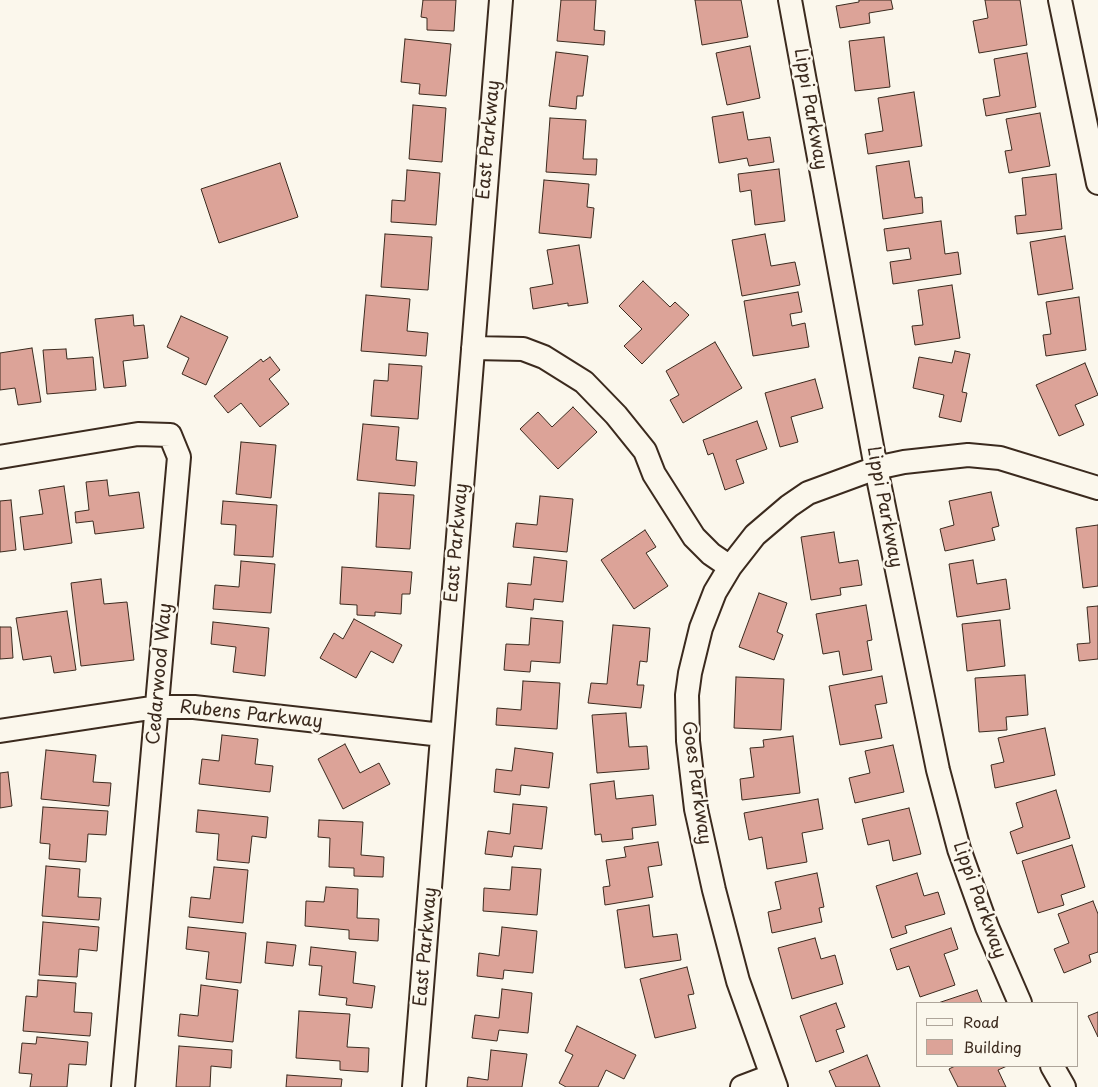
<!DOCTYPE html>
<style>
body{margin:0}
#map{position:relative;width:1098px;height:1087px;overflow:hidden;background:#fbf7ec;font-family:"Playpen Sans",sans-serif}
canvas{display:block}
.legend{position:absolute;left:916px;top:1002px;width:162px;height:65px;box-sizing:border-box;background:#fbf7ec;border:1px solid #aea59a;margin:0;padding:6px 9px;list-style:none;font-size:15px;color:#3b2a1e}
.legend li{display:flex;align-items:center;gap:10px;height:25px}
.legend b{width:25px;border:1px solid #aea59a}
</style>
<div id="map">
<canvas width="1098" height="1087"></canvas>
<ul class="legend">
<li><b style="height:6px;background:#fbf7ec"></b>Road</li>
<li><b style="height:14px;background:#dca398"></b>Building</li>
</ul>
</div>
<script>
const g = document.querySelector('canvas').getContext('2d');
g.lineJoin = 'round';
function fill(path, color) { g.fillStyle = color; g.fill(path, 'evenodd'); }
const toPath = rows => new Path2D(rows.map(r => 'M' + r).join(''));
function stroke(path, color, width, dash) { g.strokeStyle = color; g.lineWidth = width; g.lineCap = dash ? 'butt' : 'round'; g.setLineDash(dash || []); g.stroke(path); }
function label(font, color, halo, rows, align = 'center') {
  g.font = font + ' "Playpen Sans",sans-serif'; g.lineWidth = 5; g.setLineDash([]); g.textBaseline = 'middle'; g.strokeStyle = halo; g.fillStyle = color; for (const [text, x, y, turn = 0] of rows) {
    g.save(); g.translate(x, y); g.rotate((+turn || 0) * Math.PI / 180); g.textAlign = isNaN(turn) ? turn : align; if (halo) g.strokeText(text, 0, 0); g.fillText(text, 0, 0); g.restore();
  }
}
const building = toPath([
 [423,0,456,0,454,31,427,30,427,18,421,17,423,0],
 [561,0,596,0,594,30,605,31,604,45,557,41,561,0],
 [695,0,741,0,748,37,702,45,695,0],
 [859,0,891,0,893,9,869,13,870,23,840,28,836,6,859,2,859,0],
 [985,0,1020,0,1027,45,979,53,973,21,988,18,985,0],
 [884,37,890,87,855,91,849,41,884,37],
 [405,39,451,44,446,96,419,94,420,84,401,82,405,39],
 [750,46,760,98,727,105,716,53,750,46],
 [556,52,588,56,583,96,577,96,576,109,549,106,556,52],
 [1027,53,1036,107,986,116,983,99,1000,96,994,59,1027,53],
 [914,92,922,146,868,154,865,134,883,131,878,98,914,92],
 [413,105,446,108,442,162,409,159,413,105],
 [743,112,748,140,770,137,774,162,749,166,747,158,719,163,712,117,743,112],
 [1040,113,1050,166,1009,173,1005,151,1012,150,1006,119,1040,113],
 [550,118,586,120,583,159,597,159,596,175,546,172,550,118],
 [909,161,915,198,922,197,923,213,883,219,876,166,909,161],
 [280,163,298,217,219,243,201,189,280,163],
 [779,169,785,221,755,225,751,190,740,192,738,174,779,169],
 [407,170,440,173,436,225,391,222,392,200,405,201,407,170],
 [1056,174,1062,229,1017,234,1015,216,1026,215,1022,178,1056,174],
 [544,180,589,184,587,207,594,208,591,238,539,233,544,180],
 [941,221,945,254,958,252,961,274,893,284,890,262,911,259,909,248,887,251,884,229,941,221],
 [385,234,432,237,428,290,381,287,385,234],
 [765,234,771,266,795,262,800,285,742,296,732,240,765,234],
 [1065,236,1073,289,1038,295,1030,242,1065,236],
 [579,245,588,303,568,306,568,303,533,309,530,288,553,284,547,250,579,245],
 [643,281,670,307,675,302,689,315,642,364,624,346,642,329,619,306,643,281],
 [952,285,960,338,915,345,912,326,923,325,918,290,952,285],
 [798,292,802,312,790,314,792,326,805,323,809,347,753,356,744,301,798,292],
 [366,295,410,299,407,331,428,333,426,356,361,351,366,295],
 [1079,297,1086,350,1046,356,1043,335,1051,334,1046,302,1079,297],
 [133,315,134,326,144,325,148,358,123,361,126,386,104,388,95,319,133,315],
 [181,316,228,337,206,385,182,374,189,358,167,347,181,316],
 [715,342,742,388,683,423,670,400,679,395,666,371,715,342],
 [32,348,41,402,18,405,15,388,0,390,0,353,32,348],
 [66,349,67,359,93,357,96,390,47,394,43,350,66,349],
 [955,351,970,354,962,392,967,393,961,422,939,417,944,395,913,388,919,357,952,363,955,351],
 [270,357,280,370,269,379,289,404,260,427,241,403,228,413,214,396,261,359,263,362,270,357],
 [1085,363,1098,395,1075,405,1084,425,1059,436,1036,385,1085,363],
 [389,364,422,366,418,419,371,416,374,380,388,381,389,364],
 [815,379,823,408,791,417,798,442,780,447,765,393,815,379],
 [573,407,597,432,558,469,520,429,538,412,552,427,573,407],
 [757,421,767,449,736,460,744,483,725,490,713,453,708,455,703,440,757,421],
 [363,424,399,427,396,460,417,462,415,486,357,480,363,424],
 [241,442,276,445,271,498,236,494,241,442],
 [107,480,109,496,139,492,144,528,95,534,93,521,76,523,75,512,89,510,86,482,107,480],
 [64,486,72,543,24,550,20,517,43,514,39,490,64,486],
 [991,492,999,526,992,528,995,540,945,551,940,529,954,525,949,501,991,492],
 [379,493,414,495,410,549,376,547,379,493],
 [540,496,573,499,567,552,513,547,516,523,537,525,540,496],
 [11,500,16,550,0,552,0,501,11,500],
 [223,501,277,505,273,557,234,555,236,525,221,524,223,501],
 [1098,525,1098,586,1083,588,1076,528,1098,525],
 [645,530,656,547,646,553,668,586,634,609,601,560,645,530],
 [834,532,839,563,858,560,862,585,840,588,841,595,811,600,801,537,834,532],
 [534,557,567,561,563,602,534,599,533,610,506,607,508,583,531,585,534,557],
 [973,560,977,584,1006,579,1010,609,957,617,949,564,973,560],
 [241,561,275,564,271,613,213,609,215,585,239,587,241,561],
 [342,567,412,572,410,594,402,594,401,614,375,612,375,616,357,615,357,605,340,604,342,567],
 [101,579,104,604,127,602,134,660,81,666,71,583,101,579],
 [759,593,787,603,777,632,783,635,774,660,739,647,759,593],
 [866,605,872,640,867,641,872,670,843,675,839,651,823,654,816,614,866,605],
 [1098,606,1098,659,1079,661,1077,644,1090,643,1087,607,1098,606],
 [67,611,76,670,54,673,51,656,23,660,16,618,67,611],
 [531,618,563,621,560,663,531,661,530,672,504,670,506,644,529,645,531,618],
 [354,619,402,645,393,663,371,651,356,678,320,658,334,633,343,639,354,619],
 [1000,620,1005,666,967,671,962,624,1000,620],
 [213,622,269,628,265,676,233,672,236,647,211,644,213,622],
 [613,625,650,628,647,662,640,661,637,685,644,685,641,708,588,703,591,683,607,684,613,625],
 [0,627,11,627,13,658,0,659,0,627],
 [1025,675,1028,715,1006,717,1007,730,979,732,975,678,1025,675],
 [882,676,887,703,875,705,882,738,840,745,829,686,882,676],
 [736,677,784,679,781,730,734,728,736,677],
 [523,681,560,683,557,729,496,725,497,708,521,710,523,681],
 [626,713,629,747,647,746,649,769,597,773,592,715,626,713],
 [1045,728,1055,775,995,788,991,765,1004,762,998,738,1045,728],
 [222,735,258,739,255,764,273,766,270,792,199,784,202,759,219,761,222,735],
 [793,736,800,793,742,800,740,779,754,777,750,748,764,747,763,740,793,736],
 [345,744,360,773,379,763,390,784,343,809,318,759,345,744],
 [893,745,904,792,855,803,849,778,870,773,865,751,893,745],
 [515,748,553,753,549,788,521,785,520,795,494,792,496,769,512,771,515,748],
 [46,750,96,755,93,782,111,783,109,806,41,799,46,750],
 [8,772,12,806,0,808,0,773,8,772],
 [614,781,616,799,653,795,656,825,632,828,633,839,602,842,601,834,595,835,590,784,614,781],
 [1056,790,1070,838,1017,854,1010,832,1023,827,1016,803,1056,790],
 [818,799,823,829,802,833,807,862,767,869,762,837,749,840,744,813,818,799],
 [513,804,547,807,542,849,514,846,512,857,485,854,488,831,510,834,513,804],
 [43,807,108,811,106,835,88,834,86,862,49,859,50,844,40,843,43,807],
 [909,808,921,854,893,861,889,840,868,845,862,819,909,808],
 [198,810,268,817,266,838,252,836,249,863,217,860,219,834,196,832,198,810],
 [319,820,363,822,361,855,384,857,383,877,354,876,354,868,329,867,330,838,318,837,319,820],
 [658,842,662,865,648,867,653,897,605,905,603,887,610,886,606,860,626,857,624,847,658,842],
 [1072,845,1085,887,1061,895,1064,905,1038,913,1022,861,1072,845],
 [46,866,80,869,78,897,101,898,99,920,42,916,46,866],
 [214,867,248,870,243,923,189,917,191,897,210,899,214,867],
 [512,867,541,869,537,915,483,911,484,888,510,890,512,867],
 [817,873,824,907,819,908,822,922,772,933,768,912,781,909,775,882,817,873],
 [917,873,924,896,938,892,945,914,905,926,907,933,892,938,876,886,917,873],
 [326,887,358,889,357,918,379,919,378,941,349,939,349,930,305,926,306,901,324,902,326,887],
 [1093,901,1098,914,1098,952,1089,955,1091,962,1064,973,1054,949,1069,943,1058,914,1093,901],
 [649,905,653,937,677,934,681,960,625,968,617,910,649,905],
 [43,922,99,927,97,951,79,949,77,977,39,975,43,922],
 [188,927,246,933,241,983,206,979,209,952,186,949,188,927],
 [502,927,537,931,533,973,504,970,503,979,477,976,479,953,499,956,502,927],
 [951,928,958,949,944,954,955,985,920,997,909,966,897,970,890,949,951,928],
 [815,938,821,959,835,955,843,984,792,999,778,948,815,938],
 [267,942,296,945,293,966,265,963,267,942],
 [311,947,356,952,353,983,375,986,372,1008,346,1005,347,998,319,995,322,966,309,965,311,947],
 [687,967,694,994,688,995,696,1028,655,1038,640,979,687,967],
 [38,980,76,983,74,1012,92,1013,90,1036,23,1031,26,996,37,997,38,980],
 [201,985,238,990,233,1042,178,1036,180,1014,198,1016,201,985],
 [502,989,532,993,528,1033,499,1030,497,1041,472,1038,475,1015,499,1018,502,989],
 [977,990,982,1003,938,1003,977,990],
 [836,1003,845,1027,836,1030,844,1052,816,1062,800,1016,836,1003],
 [299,1011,350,1014,347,1047,369,1048,368,1072,340,1070,340,1061,296,1058,299,1011],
 [1098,1012,1098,1037,1088,1016,1098,1012],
 [577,1026,636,1055,624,1079,606,1070,598,1087,566,1087,559,1083,573,1055,565,1051,577,1026],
 [37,1037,88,1042,86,1065,69,1064,67,1087,30,1087,32,1074,19,1073,22,1043,36,1044,37,1037],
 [179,1046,232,1050,231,1068,211,1066,210,1087,176,1087,179,1046],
 [491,1050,527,1054,522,1087,467,1087,468,1077,488,1080,491,1050],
 [867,1055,880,1087,836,1087,829,1071,867,1055],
 [955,1066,1007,1066,998,1070,1006,1087,958,1087,949,1069,955,1066],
 [287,1075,342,1079,341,1087,286,1087,287,1075]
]);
const minor = toPath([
 [790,0,876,468,938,770,959,849,987,927,1020,1003],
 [1060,0,1098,183],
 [473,348,523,349,544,357,584,382,616,415,645,451,654,474,694,537,711,554,730,567],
 [0,457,138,434,170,435,179,457,123,1087],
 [0,731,157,707,194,707,442,735],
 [1052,1066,1064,1087],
 [414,1087,501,0],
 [742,1087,771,1076],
 [776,1087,738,981,714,890,696,809,688,741,687,695,690,673,701,628,715,592,730,567,755,535,789,506,808,493,876,468,904,462,968,455,1000,458,1098,488]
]);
const streetNames = [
 ["Lippi Parkway",810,109,80],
 ["East Parkway",489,140,-85],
 ["Lippi Parkway",884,507,79],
 ["East Parkway",457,543,-85],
 ["Cedarwood Way",160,674,-85],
 ["Rubens Parkway",251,715,6],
 ["Goes Parkway",696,783,82],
 ["Lippi Parkway",979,900,70],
 ["East Parkway",426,947,-85]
];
fill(building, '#dca398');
stroke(building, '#3b2a1e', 1);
stroke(minor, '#3b2a1e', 26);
stroke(minor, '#fbf7ec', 22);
label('18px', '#3b2a1e', '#fbf7ec', streetNames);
</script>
